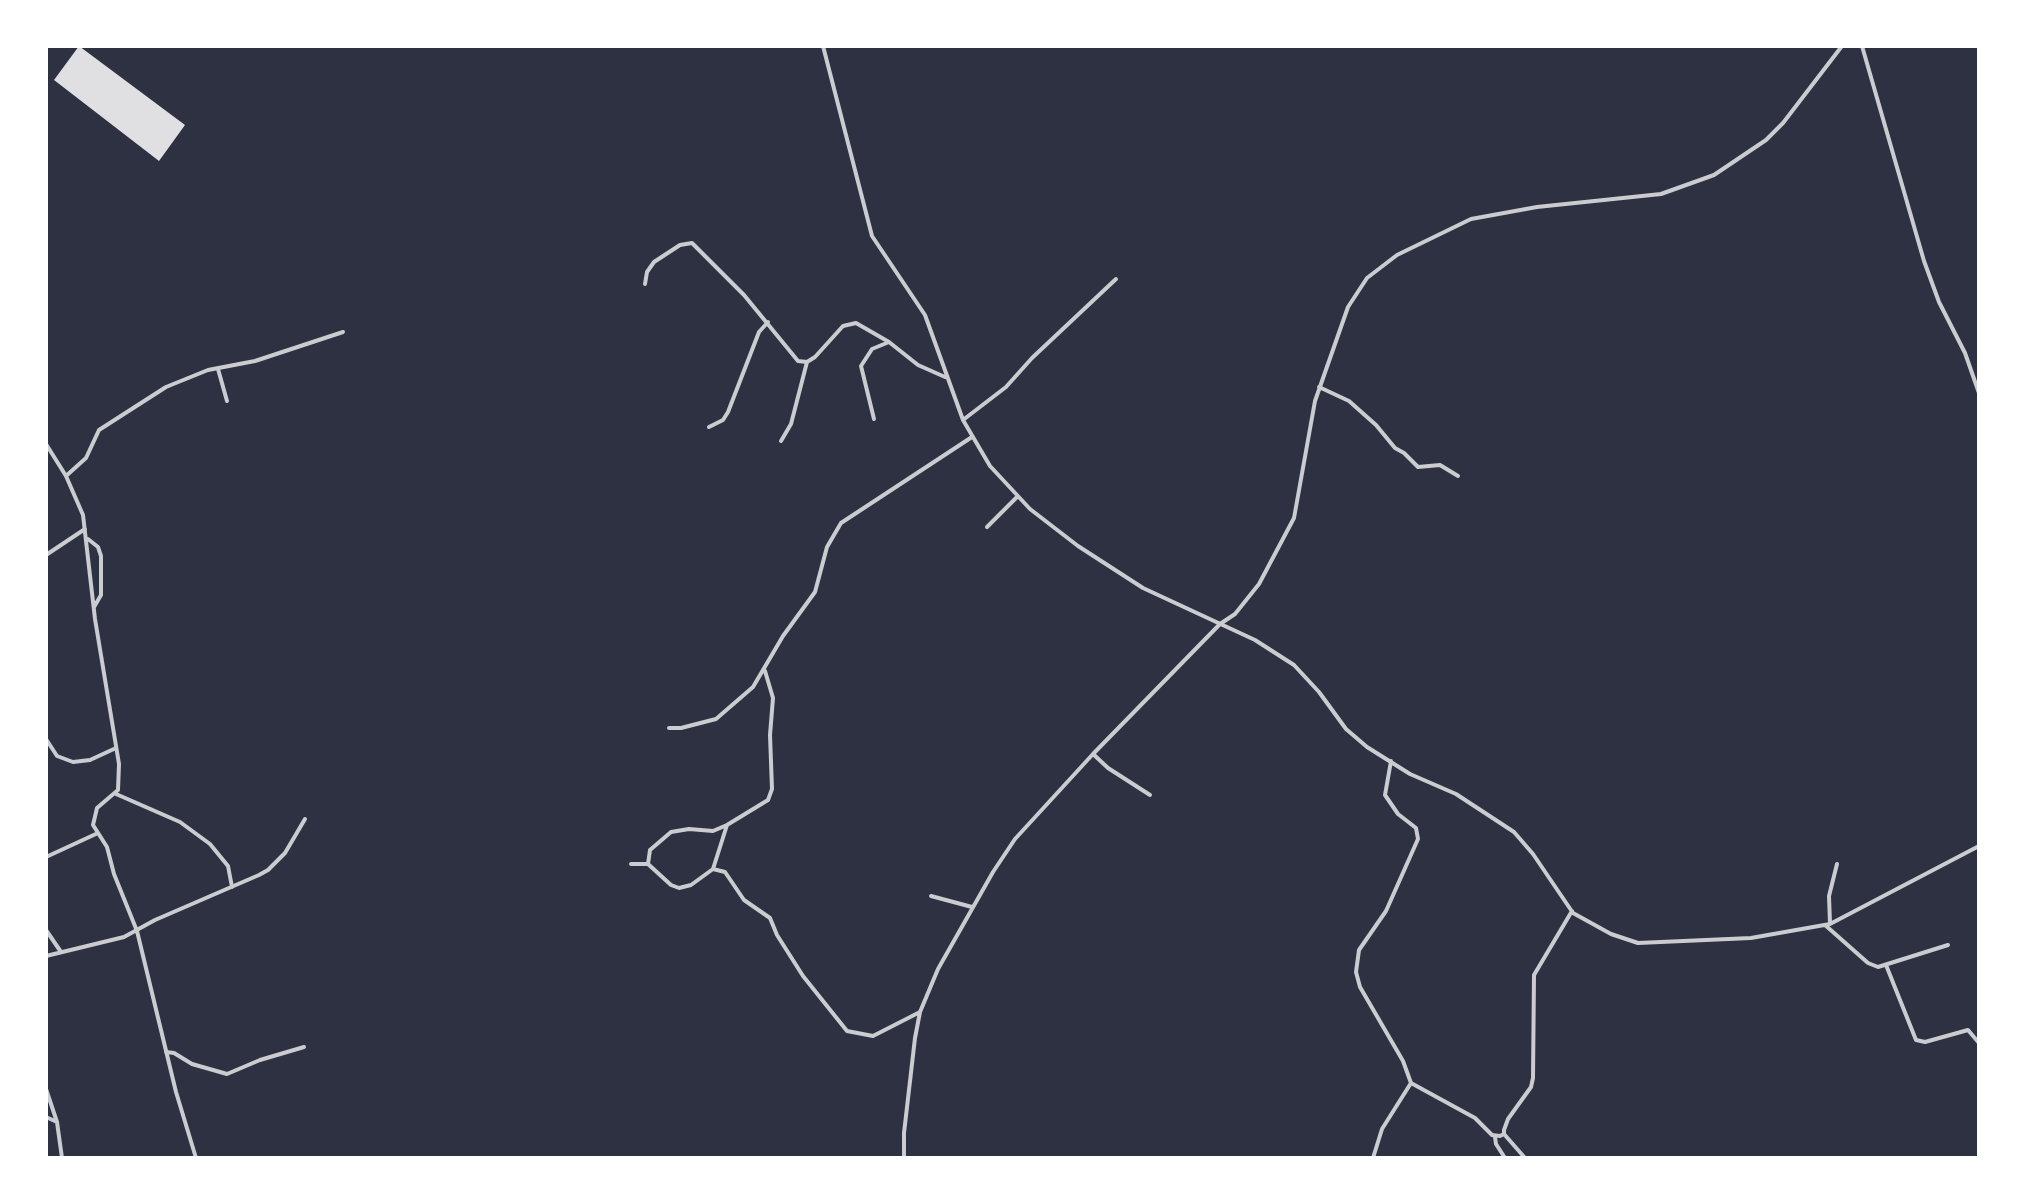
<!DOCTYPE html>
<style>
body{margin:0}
#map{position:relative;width:2025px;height:1204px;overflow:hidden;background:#2d3142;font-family:Quicksand,sans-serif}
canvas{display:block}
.frame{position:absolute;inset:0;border:48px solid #fff;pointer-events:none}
</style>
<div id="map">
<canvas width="2025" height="1204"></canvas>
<div class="frame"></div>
</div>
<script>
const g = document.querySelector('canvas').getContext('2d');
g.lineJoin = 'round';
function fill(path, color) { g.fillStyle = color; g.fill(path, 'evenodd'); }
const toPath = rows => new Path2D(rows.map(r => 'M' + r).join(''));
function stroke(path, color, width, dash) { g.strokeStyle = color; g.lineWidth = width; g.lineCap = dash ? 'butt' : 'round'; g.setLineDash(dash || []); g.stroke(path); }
const building = toPath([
 [79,46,185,125,159,161,54,80]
]);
const minor = toPath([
 [823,46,872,236,925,315,963,420,990,466,1030,509,1078,546,1143,588,1255,640,1294,665,1319,692,1346,729,1367,747,1410,774,1456,794,1514,832,1533,854,1573,913,1611,934,1638,943,1751,938,1830,924,1979,846],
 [1862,46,1924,261,1939,302,1965,353,1979,393],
 [645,284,647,272,654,262,680,245,692,243,744,295,798,361,807,362,815,357,843,326,856,323,889,342,918,365,945,377],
 [218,369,227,401],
 [1319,387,1349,401,1376,425,1395,448,1404,453,1418,467,1440,465,1458,476],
 [874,419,861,366,872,349,889,342],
 [963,420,1006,387,1032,358,1116,279],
 [709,427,723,420,728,412,759,332,768,322],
 [781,441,791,424,807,362],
 [46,444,66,476,83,515,95,619,119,764,118,790,97,808,93,825,107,847,114,874,137,931,176,1092,196,1158],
 [66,476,86,458,99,430,166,387,208,370,255,361,343,332],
 [987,527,1017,497],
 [88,539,98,547,101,556,101,595,94,607],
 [46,555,85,529],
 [669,728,681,728,716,719,753,687,783,636,815,592,827,547,841,523,972,437],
 [46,739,57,756,73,762,90,760,116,748],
 [1093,754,1108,768,1150,795],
 [1391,761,1385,795,1398,814,1416,828,1418,839,1386,911,1359,950,1356,972,1360,987,1403,1061,1411,1083,1475,1118,1492,1135,1500,1136,1504,1134],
 [116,794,180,822,210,844,228,866,232,887],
 [46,857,98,833],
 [631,864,648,864,671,885,679,888,691,885,713,869,725,872,744,900,770,918,777,935,803,976,847,1031,873,1036,920,1012],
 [648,864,650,850,671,832,689,829,713,831,727,825],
 [713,869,727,825,768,800,772,789,770,735,773,698,765,671],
 [931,896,972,907],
 [1830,924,1829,896,1837,864],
 [1825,925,1868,963,1878,967,1948,945],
 [46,930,61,952],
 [46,956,124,937,155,920,259,875,268,870,285,853,305,819],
 [1886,965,1916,1040,1925,1042,1968,1030,1979,1043],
 [166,1052,174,1053,192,1064,227,1074,260,1060,304,1047],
 [46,1089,57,1122,62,1158],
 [46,1117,57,1122],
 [1495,1137,1496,1144,1505,1158],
 [904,1158,904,1133,915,1038,920,1012,938,969,993,872,1015,839,1093,754,1220,624,1235,614,1259,584,1294,518,1315,401,1348,307,1367,278,1397,255,1471,219,1537,207,1661,194,1714,175,1766,140,1783,123,1842,46],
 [1373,1158,1382,1129,1411,1083],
 [1525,1158,1504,1134,1504,1130,1508,1119,1531,1087,1533,1078,1534,975,1572,911]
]);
fill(building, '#e0e0e3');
stroke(minor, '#caccd0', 4);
</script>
